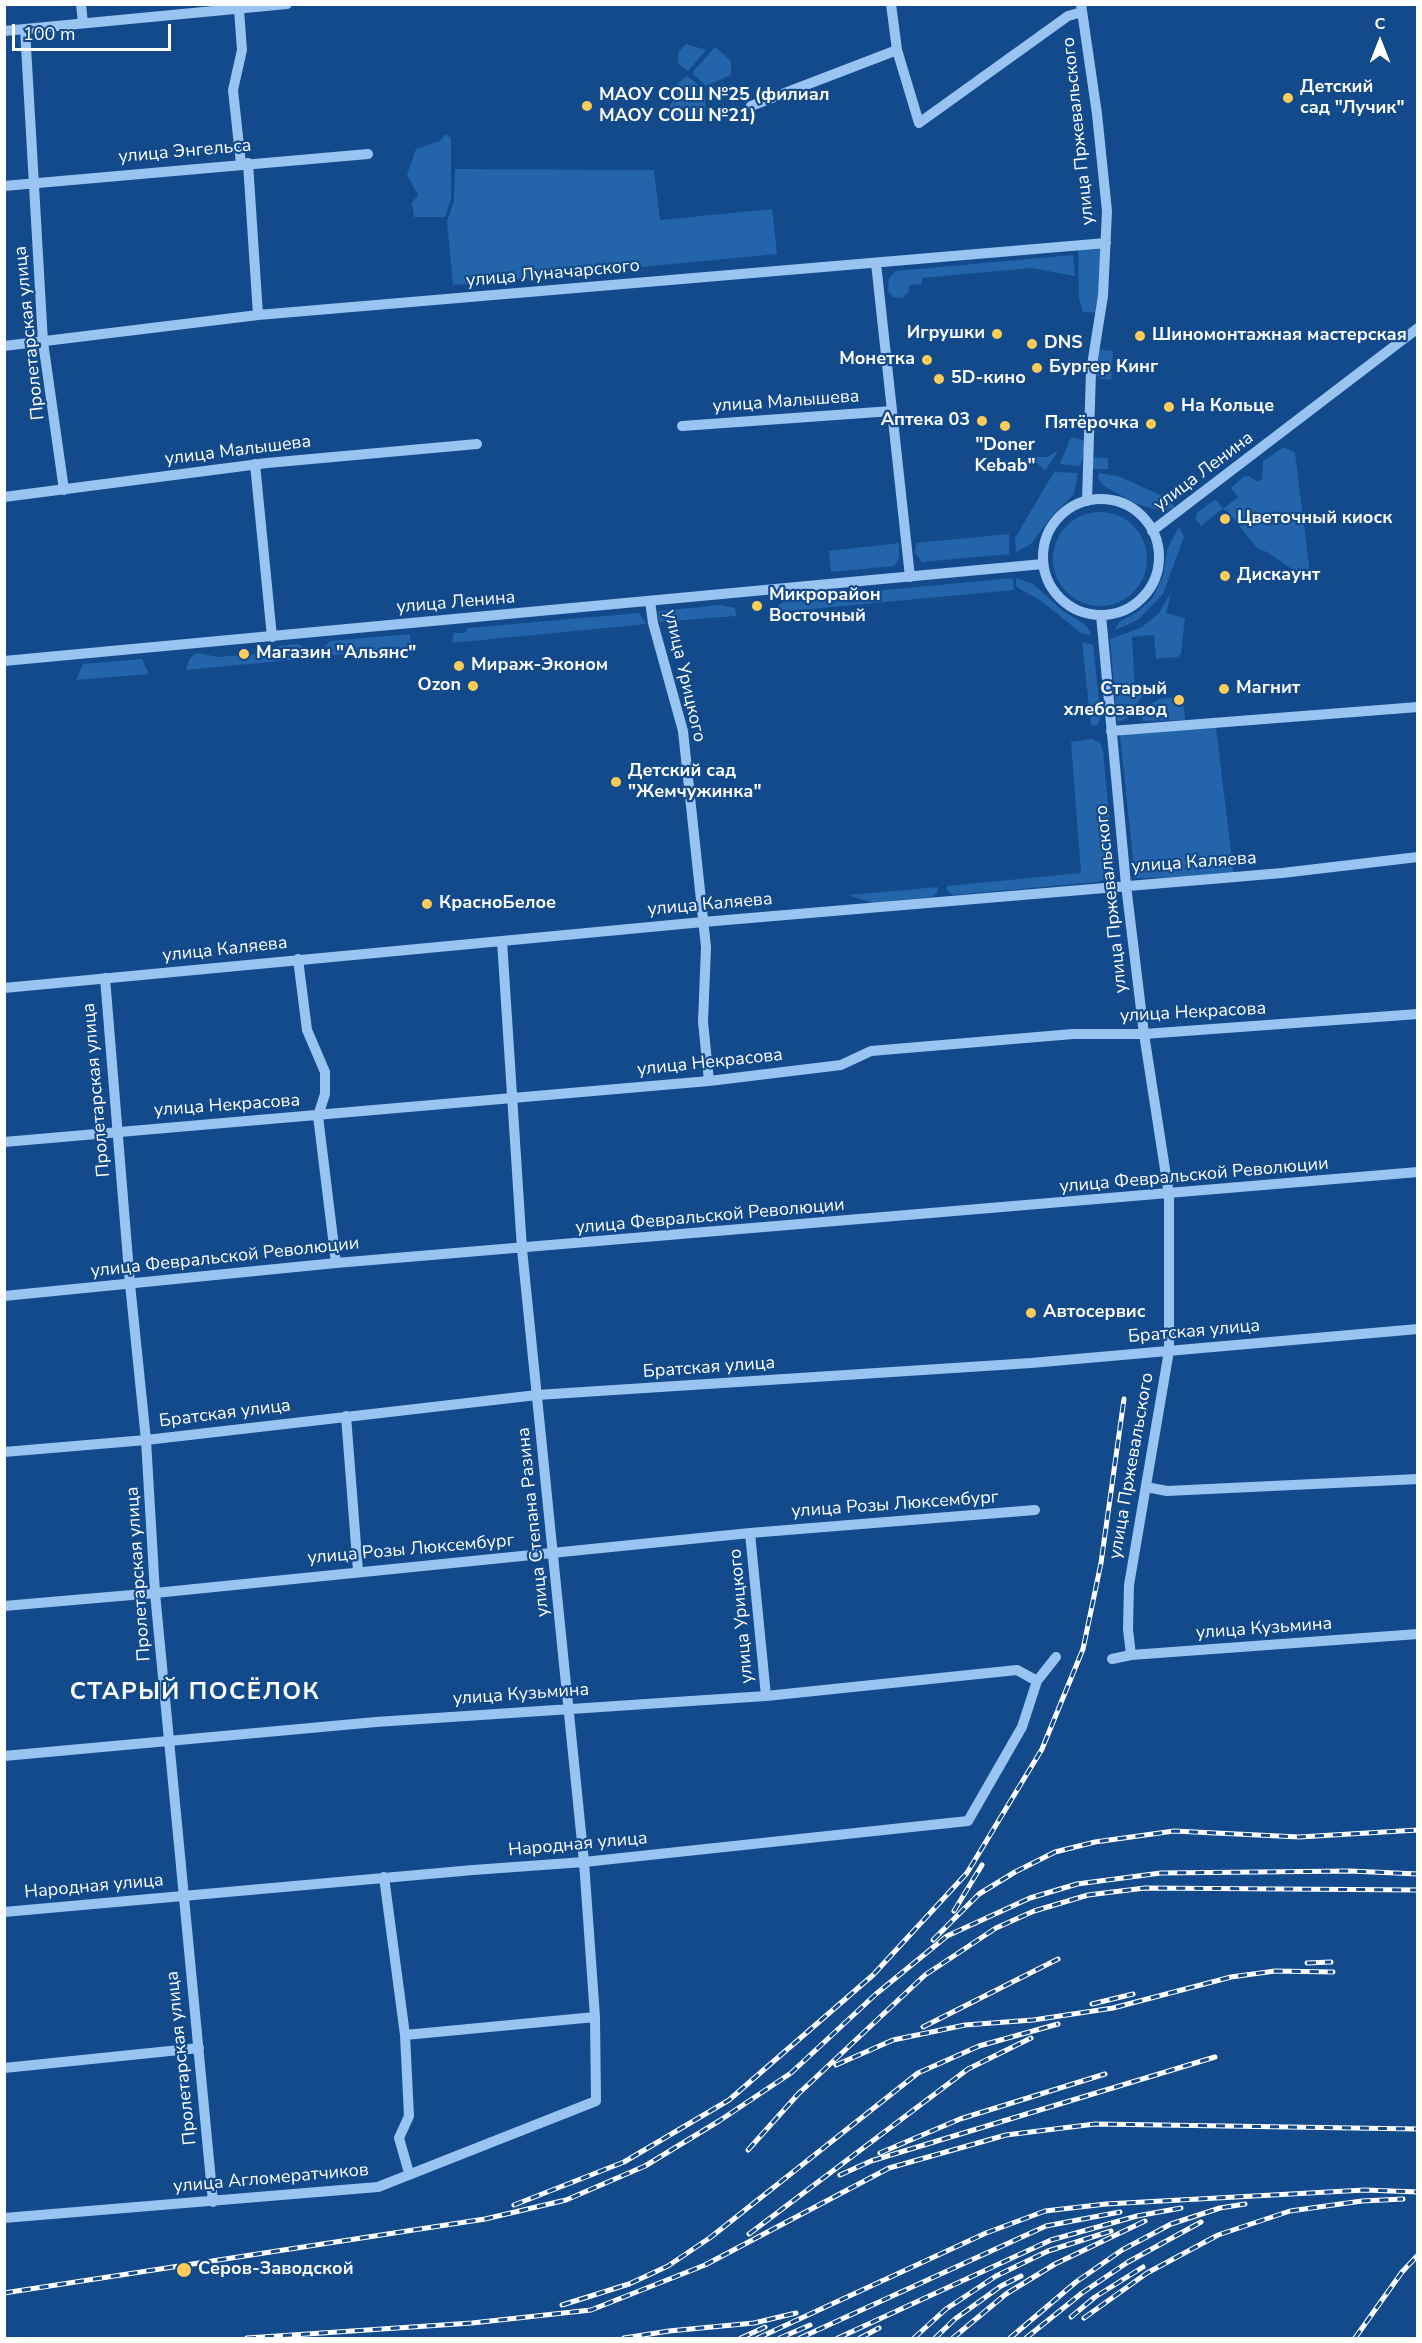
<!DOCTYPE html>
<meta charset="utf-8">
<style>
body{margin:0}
#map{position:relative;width:1422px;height:2343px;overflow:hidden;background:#124a8b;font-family:"Nunito Sans",sans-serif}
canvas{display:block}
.frame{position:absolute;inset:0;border:6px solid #fff;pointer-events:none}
.north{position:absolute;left:1350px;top:12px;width:60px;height:60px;-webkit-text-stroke:4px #124a8b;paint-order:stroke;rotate:0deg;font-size:16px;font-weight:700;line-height:24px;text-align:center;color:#fff}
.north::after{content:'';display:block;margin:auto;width:21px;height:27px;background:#fff;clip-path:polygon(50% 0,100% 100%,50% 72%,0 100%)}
.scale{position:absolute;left:12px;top:24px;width:159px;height:27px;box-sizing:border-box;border:3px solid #fff;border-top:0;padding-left:8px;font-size:18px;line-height:21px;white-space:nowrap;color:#fff;-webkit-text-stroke:4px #124a8b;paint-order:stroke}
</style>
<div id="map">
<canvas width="1422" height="2343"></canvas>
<div class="frame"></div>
<div class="north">С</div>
<div class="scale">100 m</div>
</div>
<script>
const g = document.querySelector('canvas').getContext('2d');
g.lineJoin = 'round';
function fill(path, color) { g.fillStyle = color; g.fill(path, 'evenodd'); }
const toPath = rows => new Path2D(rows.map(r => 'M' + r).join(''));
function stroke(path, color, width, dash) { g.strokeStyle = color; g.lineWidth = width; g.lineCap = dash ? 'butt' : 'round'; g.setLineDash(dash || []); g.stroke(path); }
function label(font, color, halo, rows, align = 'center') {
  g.font = font + ' "Nunito Sans",sans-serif'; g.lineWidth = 4.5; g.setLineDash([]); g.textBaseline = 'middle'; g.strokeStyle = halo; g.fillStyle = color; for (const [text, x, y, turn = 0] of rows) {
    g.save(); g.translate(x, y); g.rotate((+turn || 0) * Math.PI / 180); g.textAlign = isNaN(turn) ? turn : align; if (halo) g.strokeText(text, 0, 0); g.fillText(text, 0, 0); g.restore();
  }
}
const green = toPath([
 [686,44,706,50,688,71,678,64,679,51],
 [715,47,731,61,731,75,706,86,692,73],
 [687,76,698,84,695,89,705,96,705,115,676,117,670,113,670,105,677,96,677,84],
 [446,134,451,138,451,199,445,217,414,217,412,203,418,195,407,175,416,149,440,141],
 [455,169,654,170,660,220,772,209,777,254,453,285,447,222,454,200],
 [1106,243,1101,313,1083,312,1079,298,1078,244],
 [1073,255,1075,276,1031,268,922,278,922,284,910,285,908,293,902,298,893,297,888,291,889,278,896,271],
 [1094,349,1113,351,1111,380,1101,379,1091,371],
 [1071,437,1089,442,1080,466,1060,464],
 [1284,447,1295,453,1311,582,1267,552,1258,549,1227,511,1222,509,1201,526,1195,518,1198,512,1210,503,1216,500,1223,509,1238,497,1231,488,1243,477,1249,476,1257,482,1262,479,1263,461],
 [1058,451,1045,471,1031,457,1047,457],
 [1089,457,1108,458,1108,469,1089,469],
 [1054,472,1078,473,1074,494,1052,516,1031,544,1016,552,1015,538],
 [1099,473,1118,476,1169,499,1175,508,1159,510,1137,504,1104,486,1098,478],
 '1053 559a47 47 0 1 1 94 0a47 47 0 1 1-94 0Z',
 [1179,526,1184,537,1163,594,1138,620,1115,630,1119,622,1136,613,1152,599,1163,576,1167,550],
 [1009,534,1009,554,922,562,915,553,916,543],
 [899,543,899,559,894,566,831,572,829,551],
 [1013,578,1014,590,778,612,778,605,789,599],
 [1016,578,1033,584,1062,610,1084,624,1090,631,1090,635,1081,633,1040,600,1020,589,1016,586],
 [1174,583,1166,613,1185,618,1181,653,1178,657,1156,659,1154,635,1132,637,1135,693,1145,692,1128,718,1117,722,1110,639,1142,627,1158,614,1171,593],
 [721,605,735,608,736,616,659,622,658,611],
 [639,613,646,624,452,643,454,633,465,633,468,628],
 [410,634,411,647,325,656,324,648,330,641],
 [1082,642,1093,645,1101,718,1097,725,1091,726],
 [298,644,320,657,186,670,190,658,197,653,218,657,266,653,278,646],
 [142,659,149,674,76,680,83,664],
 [1183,697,1185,720,1143,721,1142,717,1152,703,1159,699],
 [1216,727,1234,877,1135,878,1120,735],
 [1092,739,1100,743,1103,751,1114,870,1112,877,1097,882,953,895,947,891,947,886,1081,873,1071,742],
 [938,887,937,893,931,897,873,903,848,895]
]);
const minor = toPath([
 [81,4,83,23],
 [1081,4,1097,114,1107,211,1103,296,1091,371,1087,501],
 [239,10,242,50,233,90,241,164],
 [25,29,43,342,64,490],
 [4,31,287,4],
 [897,50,919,123,1068,16,1082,12],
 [751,106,897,50,891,4],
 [248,163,258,315],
 [4,186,368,154],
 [876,263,910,577],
 [4,346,258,315,1106,243],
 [682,426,892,411],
 [255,464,272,637],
 [4,497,267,463,477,444],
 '1043 557a58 58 0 1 1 116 0a58 58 0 1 1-116 0Z',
 [1152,531,1418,328],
 [650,601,653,623,683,731,706,947,703,1022,709,1081],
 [1101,615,1126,885,1144,1034,1169,1195,1169,1351,1129,1585,1128,1629,1131,1655],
 [4,661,1043,564],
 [1111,731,1418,707],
 [298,959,307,1030,325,1072,325,1094,318,1116,336,1263],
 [105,978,130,1284,146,1440,155,1593,213,2202],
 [4,988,703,922,1282,873,1418,857],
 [4,1142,709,1081,841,1065,871,1051,1073,1034,1144,1034,1418,1014],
 [4,1296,336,1263,1418,1172],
 [346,1416,358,1571],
 [4,1452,146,1440,537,1395,1031,1363,1418,1329],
 [1146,1487,1167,1491,1418,1479],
 [750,1533,766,1696],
 [4,1606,155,1593,750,1533,1035,1510],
 [1112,1659,1131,1655,1418,1634],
 [4,1756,376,1722,766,1696,1017,1670,1037,1681],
 [384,1877,405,2035,409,2116,399,2138,409,2173],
 [4,1912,473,1870,584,1862,968,1821,1022,1727,1037,1681,1056,1657],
 [405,2035,595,2017],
 [4,2068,199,2048],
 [4,2218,378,2187,596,2101,595,2017,584,1862,522,1249,502,941]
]);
const rail = toPath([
 [954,1911,982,1865],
 [933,1940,979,1894,1015,1872,1055,1852,1095,1842,1174,1831,1299,1837,1418,1830],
 [1307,1963,1331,1962],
 [1092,2004,1133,1994],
 [923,2027,1058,1959],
 [836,2065,893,2040,965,2025,1033,2020,1113,2008,1231,1977,1275,1971,1333,1972],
 [795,2097,925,1975,996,1928,1034,1911,1088,1895,1145,1888,1418,1890],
 [748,2150,800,2092],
 [880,2153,960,2119,1105,2074],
 [840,2175,871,2161,1215,2057],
 [514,2205,624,2162,729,2100,873,1975,967,1873,1042,1749,1083,1649,1101,1563,1124,1399],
 [749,2234,968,2069,1031,2038],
 [4,2293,485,2219,566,2200,645,2166,719,2121,791,2073,876,1994,947,1936,1030,1898,1077,1884,1161,1873,1350,1871,1418,1874],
 [562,2305,629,2284,668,2266,711,2237,918,2073,979,2046,1058,2024],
 [1071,2317,1095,2297,1143,2267],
 [1084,2318,1147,2273,1218,2235,1290,2211,1362,2201,1403,2199],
 [247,2338,472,2323,591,2310,705,2265,889,2168,1006,2135,1095,2124,1418,2129],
 [624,2338,669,2331,754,2323,796,2313],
 [741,2338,765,2327],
 [758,2338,986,2233,1045,2211,1106,2204,1365,2190,1418,2192],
 [780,2338,810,2325],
 [800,2338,1046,2226,1120,2212],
 [838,2338,1051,2240,1137,2216,1181,2208],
 [860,2338,879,2328],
 [914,2338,946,2309,996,2276,1048,2251,1111,2231],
 [935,2338,955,2319,1001,2286,1021,2276],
 [953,2338,1006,2294,1055,2264,1145,2221],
 [1010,2338,1076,2282,1122,2250,1171,2224,1220,2208,1245,2204],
 [1026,2338,1082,2293,1128,2262,1201,2222],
 [1355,2338,1402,2272,1418,2255]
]);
const markers = [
 [1288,98,6,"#ffcb59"],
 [587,106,6,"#ffcb59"],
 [997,334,6,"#ffcb59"],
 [1140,336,6,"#ffcb59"],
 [1032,344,6,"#ffcb59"],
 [927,360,6,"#ffcb59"],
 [1037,368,6,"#ffcb59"],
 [939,379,6,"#ffcb59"],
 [1169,407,6,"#ffcb59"],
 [982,421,6,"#ffcb59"],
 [1151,424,6,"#ffcb59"],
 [1005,426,6,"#ffcb59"],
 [1225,519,6,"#ffcb59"],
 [1225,576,6,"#ffcb59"],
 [757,606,6,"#ffcb59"],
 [244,654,6,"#ffcb59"],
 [459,666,6,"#ffcb59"],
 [473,686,6,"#ffcb59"],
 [1224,689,6,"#ffcb59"],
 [1179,700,6,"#ffcb59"],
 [616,782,6,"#ffcb59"],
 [427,904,6,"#ffcb59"],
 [1031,1313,6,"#ffcb59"],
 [184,2270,8,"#ffcb59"]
];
const poiNames = [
 ["Детский",1300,88],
 ["сад \"Лучик\"",1300,109],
 ["МАОУ СОШ №25 (филиал",599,96],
 ["МАОУ СОШ №21)",599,117],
 ["Игрушки",985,334,"right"],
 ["Шиномонтажная мастерская",1152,336],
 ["DNS",1044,344],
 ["Монетка",915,360,"right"],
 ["Бургер Кинг",1049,368],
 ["5D-кино",951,379],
 ["На Кольце",1181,407],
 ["Аптека 03",970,421,"right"],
 ["Пятёрочка",1139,424,"right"],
 ["\"Doner",1005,446,"center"],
 ["Kebab\"",1005,467,"center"],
 ["Цветочный киоск",1237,519],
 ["Дискаунт",1237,576],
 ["Микрорайон",769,596],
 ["Восточный",769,617],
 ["Магазин \"Альянс\"",256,654],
 ["Мираж-Эконом",471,666],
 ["Ozon",461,686,"right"],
 ["Магнит",1236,689],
 ["Старый",1167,690,"right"],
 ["хлебозавод",1167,711,"right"],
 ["Детский сад",628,772],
 ["\"Жемчужинка\"",628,793],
 ["КрасноБелое",439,904],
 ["Автосервис",1043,1313],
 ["Серов-Заводской",198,2270]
];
const streetNames = [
 ["улица Пржевальского",1079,131,-96],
 ["улица Энгельса",185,152,-5],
 ["улица Луначарского",553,274,-5],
 ["Пролетарская улица",30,333,-96],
 ["улица Малышева",786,402,-4],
 ["улица Малышева",238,451,-7],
 ["улица Ленина",1204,472,-37],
 ["улица Ленина",456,603,-5],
 ["улица Урицкого",684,676,77],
 ["улица Каляева",1194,863,-4],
 ["улица Пржевальского",1112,899,-96],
 ["улица Каляева",710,905,-5],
 ["улица Каляева",225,950,-6],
 ["улица Некрасова",1193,1013,-3],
 ["улица Некрасова",710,1063,-6],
 ["Пролетарская улица",97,1090,-95],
 ["улица Некрасова",227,1106,-4],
 ["улица Февральской Революции",1194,1176,-5],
 ["улица Февральской Революции",710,1217,-5],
 ["улица Февральской Революции",225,1258,-6],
 ["Братская улица",1194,1332,-5],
 ["Братская улица",709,1368,-4],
 ["Братская улица",225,1414,-7],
 ["улица Пржевальского",1132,1466,-80],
 ["улица Розы Люксембург",895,1505,-4],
 ["улица Степана Разина",534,1522,-96],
 ["улица Розы Люксембург",411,1550,-5],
 ["Пролетарская улица",139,1574,-94],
 ["улица Урицкого",742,1616,-95],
 ["улица Кузьмина",1264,1629,-4],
 ["улица Кузьмина",521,1695,-4],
 ["Народная улица",578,1845,-5],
 ["Народная улица",94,1887,-5],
 ["Пролетарская улица",182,2058,-96],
 ["улица Агломератчиков",271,2179,-5]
];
const districtNames = [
 ["СТАРЫЙ ПОСЁЛОК",195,1693]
];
fill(green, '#2464ab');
stroke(minor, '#99c3f1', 10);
stroke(rail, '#fff', 5);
stroke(rail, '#124a8b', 3, [9]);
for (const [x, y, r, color] of markers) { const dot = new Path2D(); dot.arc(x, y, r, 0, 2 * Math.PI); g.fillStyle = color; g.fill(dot); stroke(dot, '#124a8b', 2); }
label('bold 18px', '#fff', '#124a8b', poiNames, 'left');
label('18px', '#fff', '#124a8b', streetNames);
g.letterSpacing = '1.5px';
label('bold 24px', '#fff', '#124a8b', districtNames);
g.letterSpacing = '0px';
</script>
